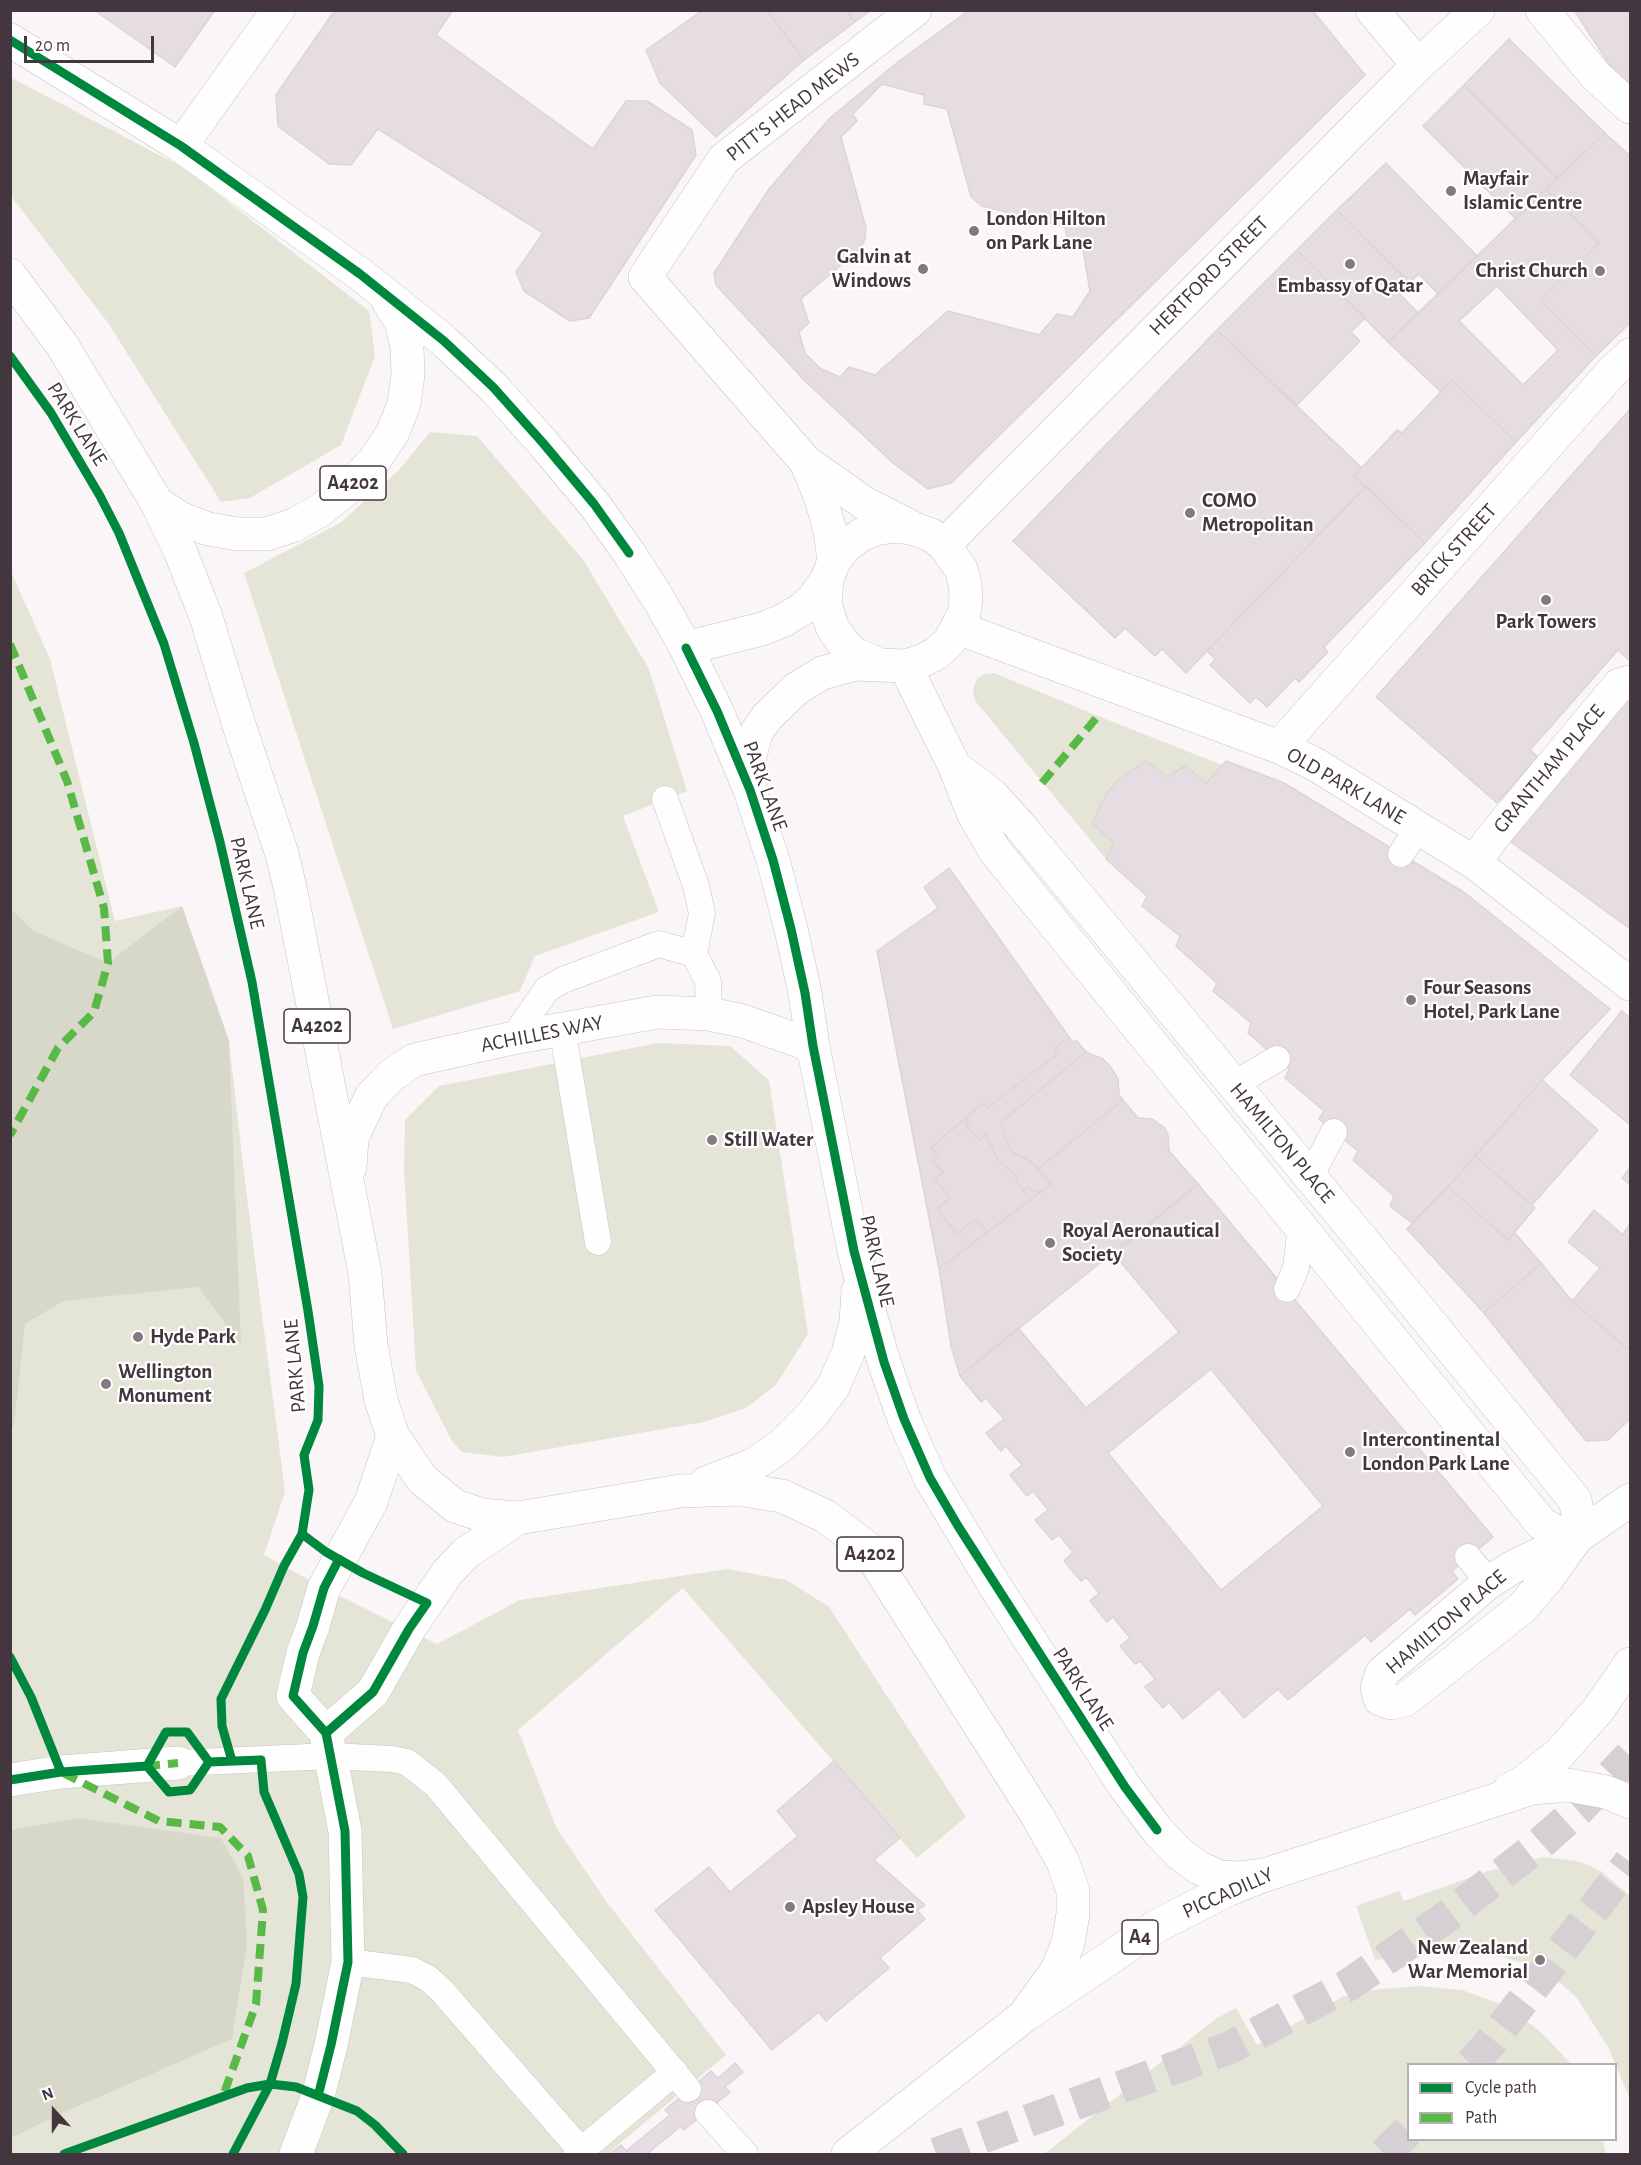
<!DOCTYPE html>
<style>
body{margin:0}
#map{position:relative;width:1641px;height:2165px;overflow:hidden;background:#faf6f8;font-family:"Alegreya Sans",sans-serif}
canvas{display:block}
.frame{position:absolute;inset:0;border:12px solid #43363e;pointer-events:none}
.legend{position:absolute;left:1407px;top:2063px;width:210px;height:78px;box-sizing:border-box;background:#fff;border:2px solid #b4afb2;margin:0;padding:8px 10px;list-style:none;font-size:18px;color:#43363e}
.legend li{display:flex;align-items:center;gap:12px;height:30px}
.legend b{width:30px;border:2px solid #b4afb2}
.north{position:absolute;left:24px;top:2081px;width:60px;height:60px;-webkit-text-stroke:4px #fff;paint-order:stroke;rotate:339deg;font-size:16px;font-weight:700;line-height:24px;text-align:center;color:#43363e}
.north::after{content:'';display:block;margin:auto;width:21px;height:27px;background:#43363e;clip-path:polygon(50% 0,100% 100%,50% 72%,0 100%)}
.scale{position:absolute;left:24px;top:36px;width:130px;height:27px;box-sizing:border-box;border:3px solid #43363e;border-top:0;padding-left:8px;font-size:18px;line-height:21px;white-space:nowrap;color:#43363e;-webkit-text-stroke:4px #fff;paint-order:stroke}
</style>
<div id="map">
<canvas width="1641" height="2165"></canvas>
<div class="frame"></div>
<ul class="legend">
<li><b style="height:8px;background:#00873e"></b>Cycle path</li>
<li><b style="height:8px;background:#58b947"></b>Path</li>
</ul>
<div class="north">N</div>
<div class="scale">20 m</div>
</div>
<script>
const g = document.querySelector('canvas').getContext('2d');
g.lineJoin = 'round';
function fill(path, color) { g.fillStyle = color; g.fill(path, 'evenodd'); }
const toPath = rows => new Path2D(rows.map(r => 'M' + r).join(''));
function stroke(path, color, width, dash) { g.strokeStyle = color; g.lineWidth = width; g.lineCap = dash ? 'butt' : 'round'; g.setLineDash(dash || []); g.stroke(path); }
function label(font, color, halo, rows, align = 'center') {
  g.font = font + ' "Alegreya Sans",sans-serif'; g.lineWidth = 4.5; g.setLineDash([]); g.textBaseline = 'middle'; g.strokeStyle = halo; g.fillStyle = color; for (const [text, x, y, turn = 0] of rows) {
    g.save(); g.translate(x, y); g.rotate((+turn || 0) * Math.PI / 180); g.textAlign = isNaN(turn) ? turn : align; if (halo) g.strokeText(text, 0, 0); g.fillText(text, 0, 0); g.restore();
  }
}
const green = toPath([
 [10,77,184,168,369,311,375,356,341,445,250,498,221,502,108,323,11,196],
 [430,432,477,436,584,561,649,669,687,791,623,816,659,912,535,956,520,991,393,1029,244,573,340,523,398,471],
 [10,569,50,659,115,921,182,906,229,1041,245,1182,285,1492,264,1555,324,1588,437,1644,520,1600,727,1569,786,1580,829,1607,966,1817,917,1858,683,1588,518,1730,557,1829,606,1901,726,2055,607,2154,11,2154],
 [994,673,1098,716,1222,765,1206,783,1185,766,1167,777,1146,761,1119,779,1106,794,1092,822,1114,843,1106,859,976,702,973,694,974,686,978,678,985,674],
 [658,1043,730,1046,769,1080,808,1334,776,1385,746,1408,704,1422,503,1457,462,1452,452,1441,416,1371,404,1170,405,1120,439,1086],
 [1543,1857,1577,1861,1590,1866,1601,1871,1630,1896,1630,2099,1608,2047,1576,1997,1560,1983,1525,1963,1497,1956,1438,1954,1375,1960,1356,1906,1399,1891,1404,1901,1488,1871],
 [1419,1986,1462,1990,1500,2004,1522,2017,1545,2036,1571,2064,1408,2064,1408,2140,1603,2140,1606,2154,1044,2154,1217,2018,1236,2008,1257,2045,1342,1997,1367,1990]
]);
const forest = toPath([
 [182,906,229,1041,241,1345,198,1287,63,1301,25,1324,14,1425,11,1430,11,909,33,931,108,963],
 [77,1818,221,1838,243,1878,247,1943,232,2039,60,2114,11,2138,11,1830]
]);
const building = toPath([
 [94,10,215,10,175,67,94,10],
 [335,10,453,10,436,35,593,149,626,101,647,101,692,130,696,155,589,318,570,321,524,291,516,272,543,233,378,129,351,165,329,164,278,126,276,95,335,10],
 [703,10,767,10,804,60,716,137,660,83,646,50,703,10],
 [767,10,846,10,855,22,804,60,767,10],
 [846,10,871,10,855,22,846,10],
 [969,10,1312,10,1365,75,951,483,928,489,893,463,805,381,716,285,714,273,769,189,830,118,898,62,969,10],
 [1574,10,1628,10,1630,14,1630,84,1613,70,1574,10],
 [1509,39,1605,133,1557,178,1464,85,1509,39],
 [882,84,924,95,924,104,947,109,971,197,982,206,1065,227,1069,248,1083,250,1090,291,1073,317,1057,314,1039,335,948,311,875,375,849,367,840,377,821,369,805,353,799,332,809,323,801,299,861,248,865,239,866,228,841,137,857,121,853,114,882,84],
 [1464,85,1557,178,1516,219,1423,126,1464,85],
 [1605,133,1630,156,1630,323,1596,356,1541,300,1599,243,1546,189,1605,133],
 [1386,163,1477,256,1438,294,1419,274,1409,283,1337,210,1386,163],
 [1546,189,1599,243,1541,300,1596,356,1516,442,1452,380,1441,392,1388,342,1546,189],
 [1497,286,1558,350,1523,385,1459,321,1497,286],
 [1337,210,1404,277,1394,288,1418,313,1388,342,1297,250,1337,210],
 [1297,250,1365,318,1351,332,1360,341,1296,406,1217,330,1297,250],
 [1217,330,1362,468,1354,476,1366,486,1186,673,1162,649,1155,656,1125,628,1115,638,1013,541,1217,330],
 [1452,380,1516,442,1425,543,1354,476,1397,430,1402,433,1452,380],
 [1630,409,1630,661,1618,650,1530,750,1538,757,1497,803,1376,697,1630,409],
 [1366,486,1425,543,1324,647,1328,652,1299,682,1295,678,1267,707,1256,697,1250,703,1210,665,1215,659,1207,651,1366,486],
 [1625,689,1630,693,1630,929,1511,842,1625,689],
 [1146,761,1167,777,1185,766,1206,783,1226,761,1284,783,1465,893,1610,1009,1542,1080,1448,1187,1412,1223,1390,1206,1394,1196,1353,1160,1358,1151,1319,1119,1324,1111,1285,1078,1289,1069,1248,1033,1251,1023,1213,991,1217,983,1176,946,1180,936,1142,906,1147,896,1106,859,1114,843,1092,823,1106,794,1119,779,1146,761],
 [949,868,1069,1037,1055,1049,1059,1053,987,1108,983,1103,931,1147,939,1156,933,1161,943,1172,935,1179,950,1198,937,1209,957,1234,976,1219,987,1232,939,1269,877,951,938,908,924,887,949,868],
 [1622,1011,1630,1018,1630,1125,1570,1075,1622,1011],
 [1069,1037,1074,1043,1076,1040,1086,1052,1001,1122,1005,1139,1009,1147,1015,1154,1032,1162,1051,1184,1039,1193,1036,1190,1033,1192,1029,1187,1024,1191,1016,1181,1019,1178,998,1160,986,1134,979,1140,965,1124,969,1121,966,1118,983,1103,987,1108,1059,1053,1055,1049,1069,1037],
 [1086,1052,1103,1059,1110,1066,1118,1079,1119,1095,1123,1100,1038,1169,1032,1162,1015,1154,1009,1147,1005,1139,1001,1122,1086,1052],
 [1542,1080,1598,1130,1532,1205,1475,1156,1542,1080],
 [1123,1100,1138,1118,1152,1119,1165,1128,1168,1135,1169,1151,1198,1184,960,1376,951,1346,939,1269,1051,1184,1038,1169,1123,1100],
 [966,1118,969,1121,965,1124,979,1140,986,1134,998,1160,1019,1178,1016,1181,1024,1191,1029,1187,1033,1192,1036,1190,1039,1193,987,1232,976,1219,957,1234,937,1209,950,1198,935,1179,943,1172,933,1161,939,1156,931,1147,966,1118],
 [1475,1156,1535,1208,1508,1240,1448,1187,1475,1156],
 [1630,1168,1630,1185,1622,1178,1630,1168],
 [1198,1184,1493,1537,1452,1571,1458,1579,1415,1615,1410,1609,1371,1642,1365,1635,1288,1700,1278,1689,1244,1718,1219,1689,1183,1719,1169,1702,1163,1708,1145,1687,1155,1679,1140,1661,1135,1664,1120,1646,1130,1638,1113,1617,1107,1622,1090,1601,1099,1593,1086,1577,1081,1581,1064,1561,1073,1552,1059,1535,1052,1540,1035,1520,1048,1510,1033,1491,1027,1496,1010,1475,1022,1465,1006,1446,1001,1451,986,1433,1004,1419,986,1398,981,1402,960,1376,1018,1328,1086,1408,1179,1332,1114,1254,1198,1184],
 [1211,1369,1323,1506,1221,1590,1108,1453,1211,1369],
 [1448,1187,1508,1240,1514,1232,1541,1263,1484,1313,1407,1229,1448,1187],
 [1594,1210,1630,1241,1630,1351,1572,1301,1600,1268,1568,1242,1594,1210],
 [1630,1224,1630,1241,1623,1234,1630,1224],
 [1541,1263,1572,1301,1630,1351,1630,1419,1608,1440,1586,1441,1484,1313,1541,1263],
 [834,1761,900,1838,874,1860,925,1905,917,1910,925,1919,880,1958,889,1968,826,2021,819,2012,772,2050,655,1910,709,1867,730,1892,798,1836,777,1811,834,1761],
 [735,2063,743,2072,725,2087,730,2092,684,2130,681,2126,647,2154,609,2154,621,2145,626,2151,670,2115,665,2110,711,2071,718,2078,735,2063]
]);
const primaryTunnel = toPath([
 [1471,2064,1490,2043,1630,1862],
 [936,2154,1229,2048,1350,1984,1442,1920,1534,1849,1579,1809,1630,1756],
 [1384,2154,1408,2131]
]);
const service = toPath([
 [665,799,696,886,702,913,694,954],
 [1401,854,1418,828],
 [562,1028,598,1242],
 [513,1038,547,989,563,980,659,944,694,954,708,981,709,1014],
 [1234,1084,1277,1059],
 [1310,1177,1334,1132],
 [1287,1289,1296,1268,1301,1227],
 [1468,1557,1489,1582],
 [178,1763,330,1756,392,1759,407,1762,436,1785,688,2089],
 [348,1962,412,1970,429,1979,442,1991,584,2154],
 [708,2113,745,2154],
 [577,2154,675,2072]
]);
const pedestrian = toPath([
 [10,1780,61,1772,178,1763]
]);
const minor = toPath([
 [1372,10,1418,65],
 [1542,10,1595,75,1630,107],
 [806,462,821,498,830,531,834,561],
 [915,529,864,503,806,462,645,277,724,159,915,10],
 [944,545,1418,65,1478,10],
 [958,628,1279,747,1313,763,1475,863,1630,984],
 [686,648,762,629,784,620,802,609,814,598,827,579],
 [905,666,955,767,973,813,995,851,1541,1523,1558,1533,1577,1537],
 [1279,747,1612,372,1630,355],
 [955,767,992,795,1020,826,1369,1248,1575,1500,1579,1518,1577,1537,1547,1579,1522,1608,1405,1700,1391,1703,1380,1699,1377,1688,1382,1673,1489,1582,1513,1567,1577,1537,1630,1500],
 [750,790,749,760,756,733,767,717,796,689,822,673,855,664,905,666,922,661,937,653,949,642,964,614,966,599,965,584,961,569,944,545,931,535,915,529,897,526,878,528,861,535,846,546,834,561,827,579,825,603,832,627,846,647,855,654,878,664],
 [1475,863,1491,839,1619,685,1630,682],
 [326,1733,373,1692,409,1629,447,1573,466,1553,518,1518],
 [296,2154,318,2096,331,2045,348,1962,345,1831,326,1733,293,1696,303,1653,313,1626,324,1588,371,1502,393,1436]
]);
const tertiary = toPath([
 [181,146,278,10]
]);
const trunk = toPath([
 [10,40,181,146,360,274,444,341,493,387,543,443,594,504,629,553,659,600,686,648,717,711,750,790,773,860,791,929,805,993,813,1046,854,1251,869,1310,884,1362,904,1419,930,1478,995,1586,1125,1787,1157,1830,1179,1853,1199,1868,1220,1877,1240,1878,1265,1875],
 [10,275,62,345,157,503,181,553,206,617,238,722,282,854,291,892,365,1273,371,1345,381,1400,393,1436,422,1479,455,1506,482,1515,518,1518,680,1491,737,1489,782,1496,825,1516,866,1547,1038,1817,1063,1862,1073,1891,1073,1914,1068,1943,1057,1970,1024,2016],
 [157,503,180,518,208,529,238,534,267,534,294,525,319,511,348,488,374,461,393,432,404,404,408,374,407,348,402,324,387,299],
 [350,1167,352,1138,371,1097,392,1075,414,1060,513,1038,657,1012,709,1014,743,1021,813,1046],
 [706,1483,753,1465,781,1446,812,1415,833,1387,848,1353,856,1323,858,1291],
 [1509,1790,1525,1781,1559,1754,1598,1710,1630,1664],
 [848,2154,1024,2016,1157,1926,1227,1890,1265,1875,1532,1788,1568,1785,1606,1792,1630,1802]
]);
const quiet = toPath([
 [10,644,67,781,104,908,108,963,94,1012,58,1048,10,1135],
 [1042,783,1098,716],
 [145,1766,178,1763],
 [63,1773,159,1821,220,1827,248,1856,263,1910,256,2004,223,2096]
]);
const cycleway = toPath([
 [10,40,181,146,360,274,444,341,493,387,543,443,594,504,629,553],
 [10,356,51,413,100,496,119,533,164,644,194,743,220,842,252,982,308,1311,319,1386,318,1420,304,1455,309,1490,302,1534,284,1566,265,1610,221,1699,222,1726,232,1761],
 [686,648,717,711,750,790,773,860,791,929,805,993,813,1046,854,1251,884,1362,904,1419,930,1478,958,1526,1125,1787,1157,1830],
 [302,1534,326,1552,363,1573,427,1603,409,1629,373,1692,326,1733],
 [10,1657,31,1697,61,1772],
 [209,1762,261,1760,264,1792,299,1874,303,1897,296,1984,282,2043,270,2084,233,2154],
 [147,1766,166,1732,187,1732,209,1762],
 [147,1766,169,1792,179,1791,190,1790,209,1762],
 [10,1780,61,1772,147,1766],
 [318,2096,331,2045,348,1962,345,1831,326,1733,293,1696,303,1653,313,1626,324,1588,339,1559],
 [64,2154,247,2088,270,2084,296,2087,357,2111,375,2125,403,2154]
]);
const markers = [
 [1451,191,6,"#83797f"],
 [974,231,6,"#83797f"],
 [1350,264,6,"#83797f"],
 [923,269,6,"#83797f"],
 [1600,271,6,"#83797f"],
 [1190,513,6,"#83797f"],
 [1546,600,6,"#83797f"],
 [1411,1000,6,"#83797f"],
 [712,1140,6,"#83797f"],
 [1050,1243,6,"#83797f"],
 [138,1337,6,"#83797f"],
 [106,1384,6,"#83797f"],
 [1350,1452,6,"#83797f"],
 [790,1907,6,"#83797f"],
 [1540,1960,6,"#83797f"]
];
const shields = [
 [353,483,66],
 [317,1026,66],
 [870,1554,66],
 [1140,1937,36]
];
const shieldNames = [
 ["A4202",353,483],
 ["A4202",317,1026],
 ["A4202",870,1554],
 ["A4",1140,1937]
];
const streetNames = [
 ["PITT'S HEAD MEWS",793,107,-38],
 ["HERTFORD STREET",1209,276,-45],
 ["PARK LANE",77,424,58],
 ["BRICK STREET",1454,550,-48],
 ["GRANTHAM PLACE",1549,769,-50],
 ["PARK LANE",765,786,70],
 ["OLD PARK LANE",1346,786,30],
 ["PARK LANE",247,883,77],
 ["ACHILLES WAY",542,1034,-11],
 ["HAMILTON PLACE",1282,1143,50],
 ["PARK LANE",877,1261,77],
 ["PARK LANE",295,1366,-95],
 ["HAMILTON PLACE",1446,1622,-40],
 ["PARK LANE",1083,1689,57],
 ["PICCADILLY",1228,1893,-24]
];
const poiNames = [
 ["Mayfair",1463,179],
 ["Islamic Centre",1463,203],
 ["London Hilton",986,219],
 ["on Park Lane",986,243],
 ["Galvin at",911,257,"right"],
 ["Windows",911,281,"right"],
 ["Christ Church",1588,271,"right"],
 ["Embassy of Qatar",1350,286,"center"],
 ["COMO",1202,501],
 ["Metropolitan",1202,525],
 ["Park Towers",1546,622,"center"],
 ["Four Seasons",1423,988],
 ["Hotel, Park Lane",1423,1012],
 ["Still Water",724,1140],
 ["Royal Aeronautical",1062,1231],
 ["Society",1062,1255],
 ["Hyde Park",150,1337],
 ["Wellington",118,1372],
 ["Monument",118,1396],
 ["Intercontinental",1362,1440],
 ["London Park Lane",1362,1464],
 ["Apsley House",802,1907],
 ["New Zealand",1528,1948,"right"],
 ["War Memorial",1528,1972,"right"]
];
fill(green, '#e5e5d7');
fill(forest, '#d7d8c7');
fill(building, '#e6dde2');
stroke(building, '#dcd4d9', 1.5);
stroke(primaryTunnel, '#d5d0d3', 33, [33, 16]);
stroke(service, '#c9c1c6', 27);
stroke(pedestrian, '#c9c1c6', 34);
stroke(minor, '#c9c1c6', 34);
stroke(tertiary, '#c9c1c6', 34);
stroke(trunk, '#c9c1c6', 34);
stroke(service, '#fefefe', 26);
stroke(pedestrian, '#fefefe', 33);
stroke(minor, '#fefefe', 33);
stroke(tertiary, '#fefefe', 33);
stroke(trunk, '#fefefe', 33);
stroke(quiet, '#58b947', 8, [15, 8]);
stroke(cycleway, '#00873e', 9);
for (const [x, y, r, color] of markers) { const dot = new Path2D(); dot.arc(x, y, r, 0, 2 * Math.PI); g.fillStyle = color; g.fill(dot); stroke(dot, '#fff', 2); }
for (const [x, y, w] of shields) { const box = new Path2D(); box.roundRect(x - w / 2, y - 17, w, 34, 4.5); g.fillStyle = '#fff'; g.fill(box); stroke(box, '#43363e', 1.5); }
label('bold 20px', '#43363e', null, shieldNames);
label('21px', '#43363e', '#fff', streetNames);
label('bold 21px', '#43363e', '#fff', poiNames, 'left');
</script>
